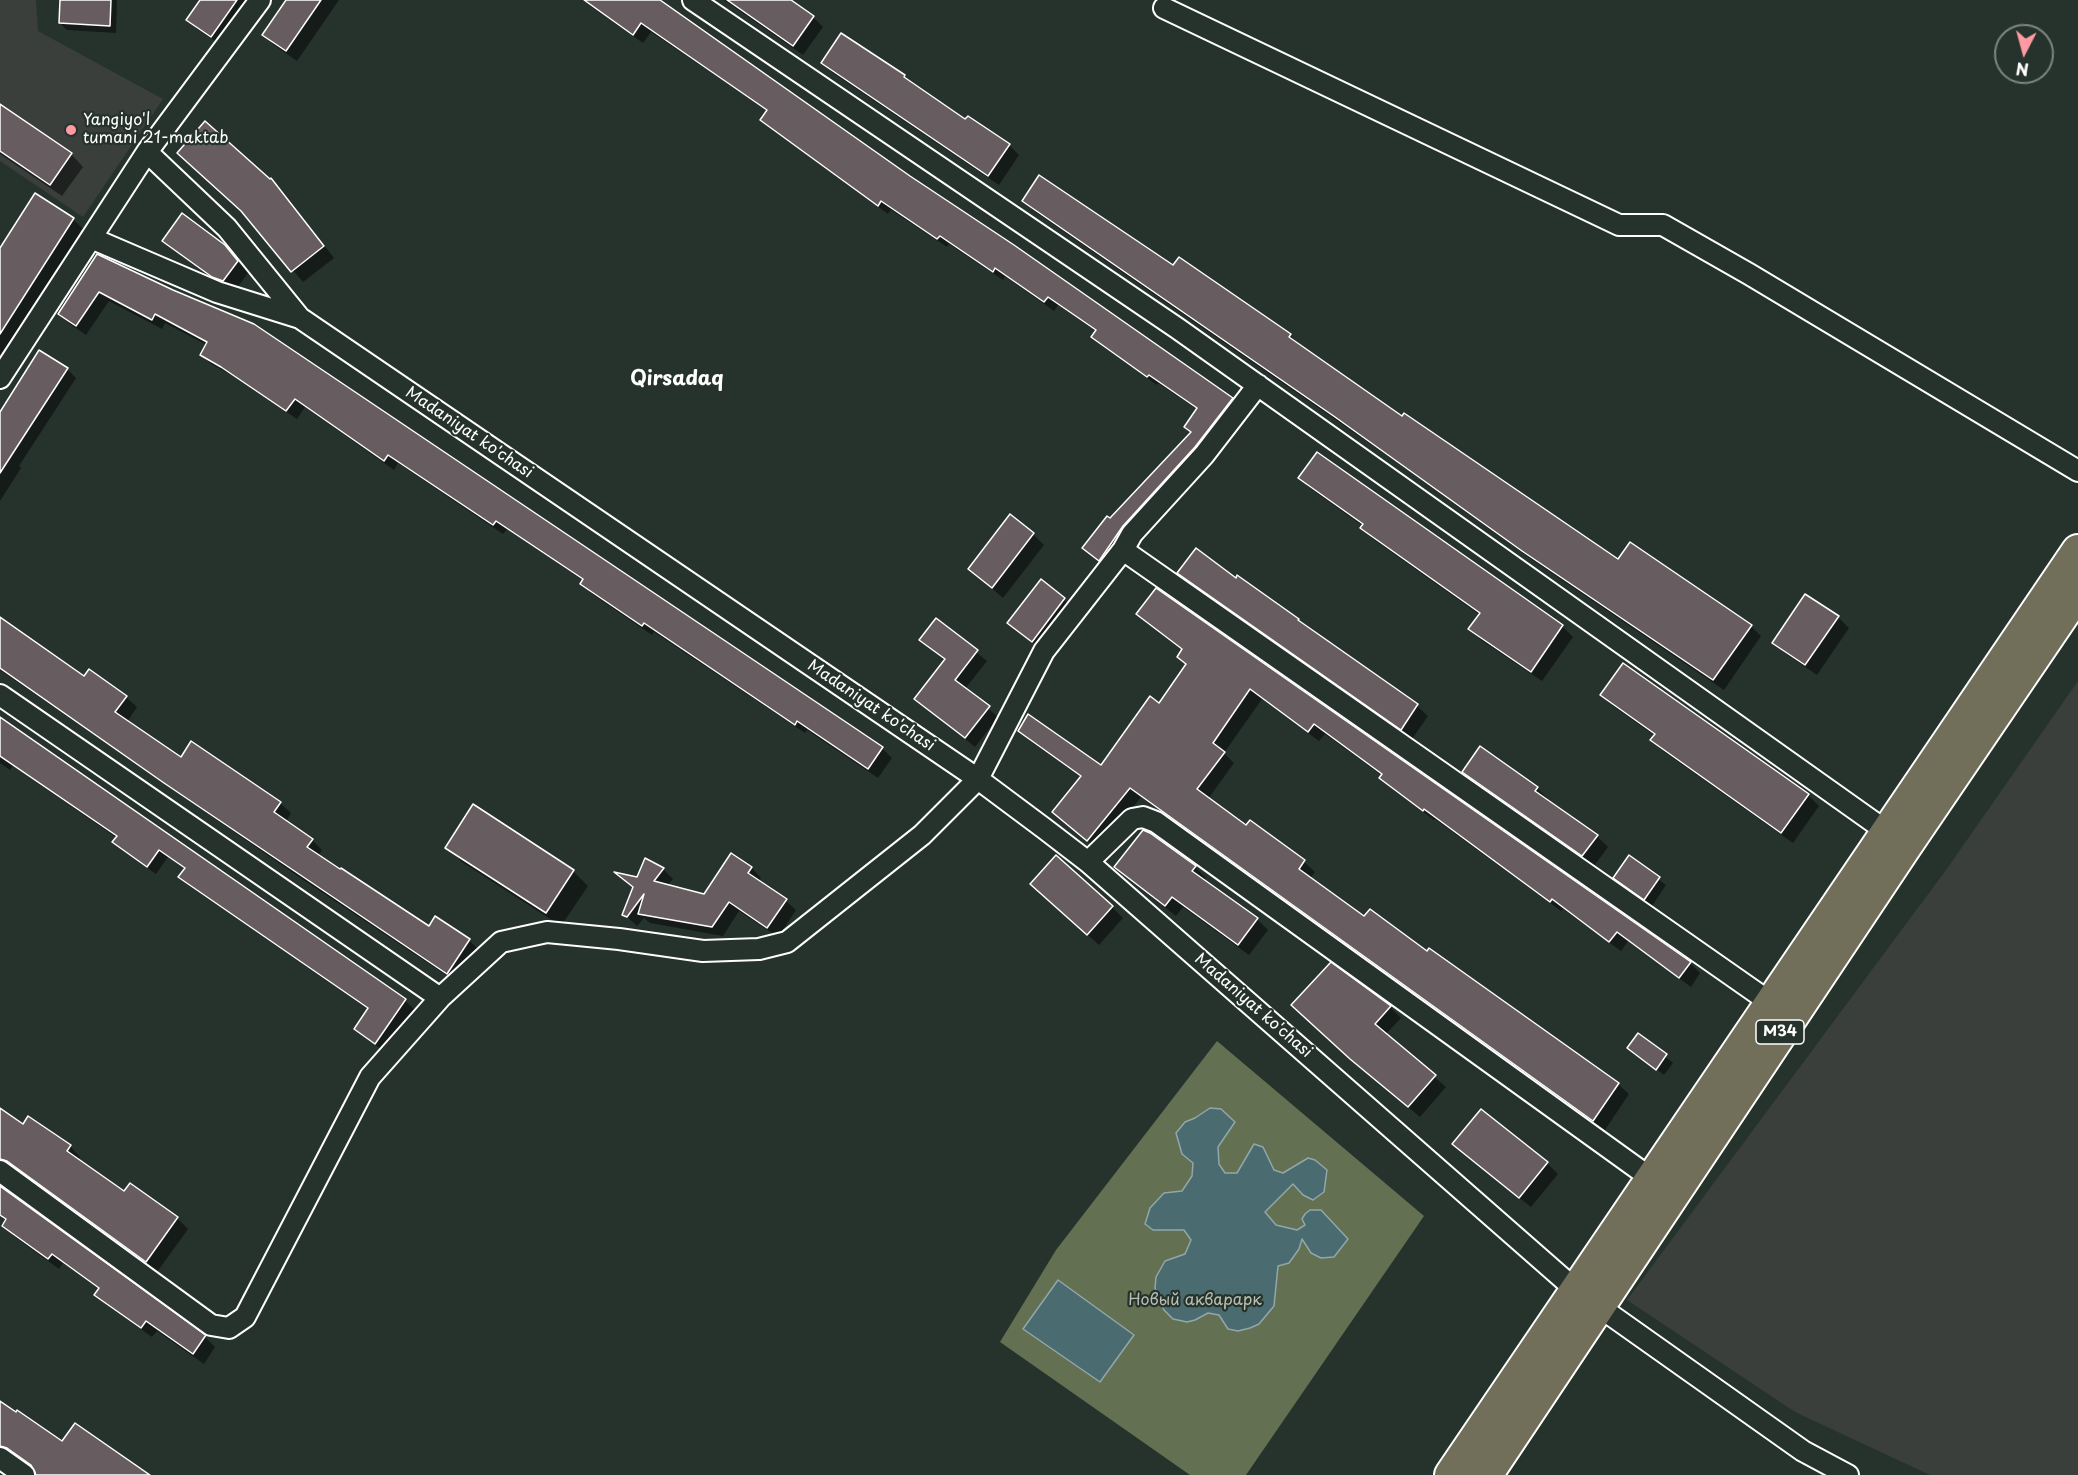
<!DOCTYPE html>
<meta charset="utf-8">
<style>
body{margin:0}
#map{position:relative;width:2078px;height:1475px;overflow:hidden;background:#26332d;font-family:"Playpen Sans",sans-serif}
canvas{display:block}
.north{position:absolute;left:1994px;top:24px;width:60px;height:60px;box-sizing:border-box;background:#26332d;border:2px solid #7d8581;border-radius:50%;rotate:186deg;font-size:16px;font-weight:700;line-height:24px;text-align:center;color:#fff}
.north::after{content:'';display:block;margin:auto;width:21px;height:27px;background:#ff9aa2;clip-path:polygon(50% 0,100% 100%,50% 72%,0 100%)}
</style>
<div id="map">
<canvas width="2078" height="1475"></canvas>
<div class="north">N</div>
</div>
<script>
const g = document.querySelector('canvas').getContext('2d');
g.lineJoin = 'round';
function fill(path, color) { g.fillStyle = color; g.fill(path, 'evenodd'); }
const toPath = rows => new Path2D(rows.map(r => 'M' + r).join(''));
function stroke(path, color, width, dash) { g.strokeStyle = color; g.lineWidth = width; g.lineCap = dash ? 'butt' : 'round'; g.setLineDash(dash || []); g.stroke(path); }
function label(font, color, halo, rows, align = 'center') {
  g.font = font + ' "Playpen Sans",sans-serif'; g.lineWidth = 4.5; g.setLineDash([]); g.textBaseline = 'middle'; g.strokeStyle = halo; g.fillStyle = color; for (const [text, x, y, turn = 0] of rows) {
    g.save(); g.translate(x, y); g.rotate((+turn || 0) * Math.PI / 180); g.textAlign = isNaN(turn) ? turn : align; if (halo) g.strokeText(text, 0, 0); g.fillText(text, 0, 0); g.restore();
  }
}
const built = toPath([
 [0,0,36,0,38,31,163,99,83,217,0,161],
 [2078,681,2078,1475,1930,1475,1795,1412,1627,1300,1946,870]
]);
const green = toPath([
 [1217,1041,1424,1216,1246,1475,1190,1475,1000,1342,1056,1250]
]);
const water = toPath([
 [1210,1108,1221,1109,1235,1122,1218,1147,1219,1164,1225,1173,1237,1173,1254,1144,1263,1147,1274,1170,1283,1173,1308,1158,1315,1160,1327,1170,1324,1192,1313,1200,1303,1195,1293,1184,1265,1212,1276,1225,1297,1230,1305,1225,1302,1219,1305,1214,1310,1210,1321,1210,1348,1239,1334,1257,1321,1258,1311,1253,1302,1239,1299,1249,1289,1263,1278,1266,1274,1306,1259,1324,1250,1328,1238,1331,1228,1329,1219,1315,1208,1313,1195,1320,1187,1322,1173,1319,1164,1310,1155,1288,1156,1277,1165,1261,1185,1254,1191,1240,1184,1230,1153,1230,1145,1224,1150,1208,1164,1193,1182,1191,1192,1176,1193,1163,1182,1154,1176,1133,1185,1122,1195,1118,1210,1108],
 [1058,1280,1134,1335,1100,1382,1023,1329,1058,1280]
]);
const shadow = toPath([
 [62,0,117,0,116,33,67,30,60,23],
 [201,0,252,0,221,45,197,29,188,19],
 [287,0,339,0,297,61,274,45,264,35],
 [582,0,658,0,909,177,1232,400,1241,409,1109,569,1084,548,1192,433,1198,410,1158,383,1157,385,1102,346,1093,337,1097,332,1058,305,1054,311,1005,276,1003,280,949,244,947,247,891,210,888,214,771,129,762,120,768,111,651,32,643,43],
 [724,0,787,0,813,17,823,27,803,55],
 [823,63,904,76,915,87,965,121,968,118,1009,145,1019,155,999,185,833,73],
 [0,106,71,154,83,167,62,196,0,154],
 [271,180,282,190,334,258,303,282,246,215],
 [1024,201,1174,267,1290,335,1300,345,1402,418,1619,561,1751,626,1761,636,1724,690,1534,561,1391,458,1034,211],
 [73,219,83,229,0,359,0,251],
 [164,240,224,246,248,273,235,291,225,288,175,251],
 [98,256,882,748,892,758,878,778,807,730,805,733,654,632,652,635,592,594,582,584,584,581,507,529,503,534,398,463,394,470,305,407,297,419,233,376,211,364,201,355,207,345,165,323,162,329,109,301,86,335,70,324,60,314],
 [40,352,67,369,76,378,19,466,21,468,0,501,0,414],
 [1300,478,1562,626,1573,637,1542,681,1481,640,1470,629,1480,615,1373,539,1362,528,1363,526,1311,489],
 [1033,534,1044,545,1003,598,970,569],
 [1179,573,1236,580,1238,578,1417,706,1428,716,1412,739,1190,584],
 [1041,581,1071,606,1039,648,1016,630],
 [1156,590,1690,963,1700,973,1691,987,1628,941,1621,951,1563,909,1561,911,1435,819,1434,820,1392,789,1381,778,1383,776,1325,734,1319,741,1262,699,1224,753,1234,763,1208,799,1246,827,1250,822,1304,862,1315,872,1310,879,1364,919,1427,953,1618,1084,1629,1094,1605,1130,1141,797,1099,850,1054,812,1081,777,1030,741,1020,730,1101,767,1160,705,1187,665,1183,651,1149,625,1138,614],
 [1838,617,1849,628,1817,675,1785,653,1774,642],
 [0,619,85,678,126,697,137,707,127,722,181,759,280,803,291,813,286,822,312,840,322,850,318,857,429,928,436,918,469,940,480,951,458,983,305,881,0,670],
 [936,620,987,661,965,689,998,717,975,747,916,699,946,661,921,640],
 [1602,695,1808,795,1819,806,1793,843,1663,751,1652,740,1655,736,1613,706],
 [0,719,405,1001,414,1009,384,1051,364,1037,356,1028,369,1010,188,885,180,877,185,869,168,857,156,874,122,850,114,842,117,838,13,766,10,770,0,763],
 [1480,748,1537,788,1548,799,1547,801,1597,836,1608,847,1594,866,1474,783,1464,772],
 [447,847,573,871,588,886,561,926,462,862],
 [732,855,752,868,761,878,759,882,786,901,796,910,778,937,739,911,723,936,650,923,644,918,637,926,624,914,634,888,619,874,638,879,663,869,673,879,667,886,704,895],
 [1629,857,1666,885,1652,906,1615,878],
 [1116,867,1195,867,1206,878,1203,881,1257,919,1268,930,1249,955,1183,907,1176,916,1127,878],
 [1043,895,1112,907,1123,918,1099,945],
 [1390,1007,1401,1018,1385,1035,1446,1087,1420,1117,1363,1069,1304,1016],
 [1639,1035,1673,1063,1664,1075,1629,1048],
 [0,1110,23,1126,70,1146,80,1157,78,1161,125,1193,177,1218,188,1229,157,1272,19,1172,7,1170,0,1177],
 [1454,1144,1547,1163,1558,1174,1531,1207,1465,1155],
 [0,1188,205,1337,215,1347,204,1364,157,1331,152,1337,107,1305,96,1295,100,1290,63,1263,59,1269,15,1237,4,1226,7,1221,0,1217],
 [0,1403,62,1443,145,1475,37,1475,35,1469,0,1445]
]);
const building = toPath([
 [60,0,111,0,110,26,59,23,60,0],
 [200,0,237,0,211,37,186,20,200,0],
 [286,0,321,0,286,51,262,35,286,0],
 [584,0,660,0,910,176,1014,245,1233,398,1195,447,1123,526,1099,561,1082,548,1107,516,1110,518,1191,432,1184,427,1197,408,1149,375,1147,377,1091,337,1096,330,1048,297,1044,302,995,268,993,272,940,236,937,239,881,201,878,206,760,120,767,110,641,23,633,35,584,0],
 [727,0,791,0,814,16,793,46,727,0],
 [841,33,905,75,904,77,965,119,968,116,1010,144,988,176,821,63,841,33],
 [0,104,72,153,50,185,0,151,0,104],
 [205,121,270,179,271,178,324,246,291,272,241,211,177,153,205,121],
 [1039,175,1173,265,1179,257,1291,334,1289,337,1402,416,1404,413,1618,559,1630,542,1752,625,1713,680,1522,551,1335,417,1022,201,1039,175],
 [35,193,74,218,0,334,0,248,35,193],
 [182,213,225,245,238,261,223,281,212,277,162,241,182,213],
 [97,254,173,290,254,324,883,747,868,769,797,721,795,725,644,623,642,626,580,584,583,579,496,521,493,525,388,455,384,461,295,399,286,411,221,367,200,355,207,342,155,314,152,320,99,292,76,326,58,314,97,254],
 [39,350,68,368,0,473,0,412,39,350],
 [1317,452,1563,625,1531,672,1468,629,1480,613,1360,528,1363,524,1298,478,1317,452],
 [1010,514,1034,533,992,588,968,569,1010,514],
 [1196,548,1236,578,1237,575,1299,619,1298,620,1418,704,1401,730,1177,573,1196,548],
 [1041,579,1065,598,1032,642,1007,623,1041,579],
 [1156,588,1691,962,1679,978,1617,932,1609,942,1552,899,1550,902,1424,809,1423,811,1379,778,1382,774,1314,724,1308,732,1250,689,1213,743,1225,752,1197,789,1246,825,1250,820,1305,860,1299,869,1364,916,1370,909,1427,951,1429,948,1619,1083,1593,1121,1130,788,1087,841,1052,812,1081,776,1018,731,1028,714,1101,765,1150,696,1159,703,1186,664,1177,657,1182,649,1136,614,1156,588],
 [1805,594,1839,616,1805,665,1772,643,1805,594],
 [0,617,84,676,89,669,127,696,115,712,181,757,191,741,281,802,274,812,313,839,307,847,340,869,341,868,429,926,435,916,470,939,447,974,164,783,0,668,0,617],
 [936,618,978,650,955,680,990,706,965,738,914,699,945,659,919,640,936,618],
 [1623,663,1809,794,1781,833,1650,740,1655,734,1600,695,1623,663],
 [0,717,406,999,375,1044,354,1029,368,1008,178,877,185,868,159,850,147,867,112,842,117,836,0,756,0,717],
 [1480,746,1538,787,1535,791,1598,835,1582,856,1462,772,1480,746],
 [473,804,574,870,546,913,445,848,473,804],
 [1143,830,1150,833,1196,866,1192,871,1258,918,1238,945,1172,897,1165,906,1114,867,1143,830],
 [731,853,752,867,748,873,787,899,767,928,729,902,712,927,638,914,644,894,627,917,622,915,633,887,614,872,637,877,645,858,664,868,654,881,704,894,731,853],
 [1056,855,1113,906,1087,935,1030,884,1056,855],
 [1629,855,1660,877,1644,900,1613,878,1629,855],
 [1331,962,1391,1006,1375,1024,1436,1075,1408,1107,1350,1059,1291,1005,1331,962],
 [1638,1033,1667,1054,1656,1070,1627,1048,1638,1033],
 [0,1108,23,1124,28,1116,71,1145,67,1151,124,1191,130,1183,178,1217,146,1262,7,1161,0,1159,0,1108],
 [1481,1109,1548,1162,1519,1198,1452,1144,1481,1109],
 [0,1186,206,1335,193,1354,146,1321,141,1328,94,1295,99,1288,52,1254,48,1259,2,1226,6,1219,0,1215,0,1186],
 [0,1401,16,1412,17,1410,62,1441,75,1423,150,1475,36,1475,31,1465,7,1448,0,1446,0,1401]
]);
const street = toPath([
 [693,0,1177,328,1886,831],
 [1164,8,1619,225,1663,225,1749,274,2078,471],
 [147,152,227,228,300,318,978,779,1045,829,1088,862,1577,1291,1803,1451,1848,1475],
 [91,238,217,292,300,318],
 [0,378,147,152,260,0],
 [1123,550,1132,534,1204,455,1258,385],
 [0,695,440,998],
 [1088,862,1132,819,1143,817,1156,822,1652,1179],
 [0,1171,211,1325,229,1328,245,1317,370,1077,440,998,501,942,547,932,619,939,703,951,759,949,787,942,922,835,978,779,1044,651,1123,550,1771,1003],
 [0,1458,24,1475]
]);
const primary = toPath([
 [1451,1475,2078,551],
 [1486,1475,1906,845,2078,592]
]);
const markers = [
 [71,130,6,"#ff9aa2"]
];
const shields = [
 [1780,1032,48]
];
const shieldNames = [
 ["M34",1780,1032]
];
const poiNames = [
 ["Yangiyo'l",83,121],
 ["tumani 21-maktab",83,139]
];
const streetNames = [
 ["Madaniyat ko'chasi",469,433,34],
 ["Madaniyat ko'chasi",871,706,34],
 ["Madaniyat ko'chasi",1253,1006,41]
];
const parkNames = [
 ["Новый акварарк",1195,1301]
];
const quarterNames = [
 ["Qirsadaq",677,379]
];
fill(built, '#3a3f3c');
fill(green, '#637052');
fill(water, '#4a6c71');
stroke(water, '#92a7aa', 1.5);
fill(shadow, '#0007');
fill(building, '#675c60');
stroke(building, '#fff', 1.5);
stroke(street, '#fff', 24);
stroke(primary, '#fff', 36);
stroke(street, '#26332d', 20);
stroke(primary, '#716e59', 32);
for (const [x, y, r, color] of markers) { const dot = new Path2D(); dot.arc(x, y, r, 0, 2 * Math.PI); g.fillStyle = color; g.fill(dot); stroke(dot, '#26332d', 2); }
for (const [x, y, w] of shields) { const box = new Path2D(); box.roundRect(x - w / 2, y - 12, w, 24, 4.5); g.fillStyle = '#26332d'; g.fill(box); stroke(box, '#fff', 1.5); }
label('bold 15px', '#fff', null, shieldNames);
label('16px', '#fff', '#26332d', poiNames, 'left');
label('16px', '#fff', '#26332d', streetNames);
label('16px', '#b9bfb1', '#26332d', parkNames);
label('bold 20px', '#fff', '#26332d', quarterNames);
</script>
